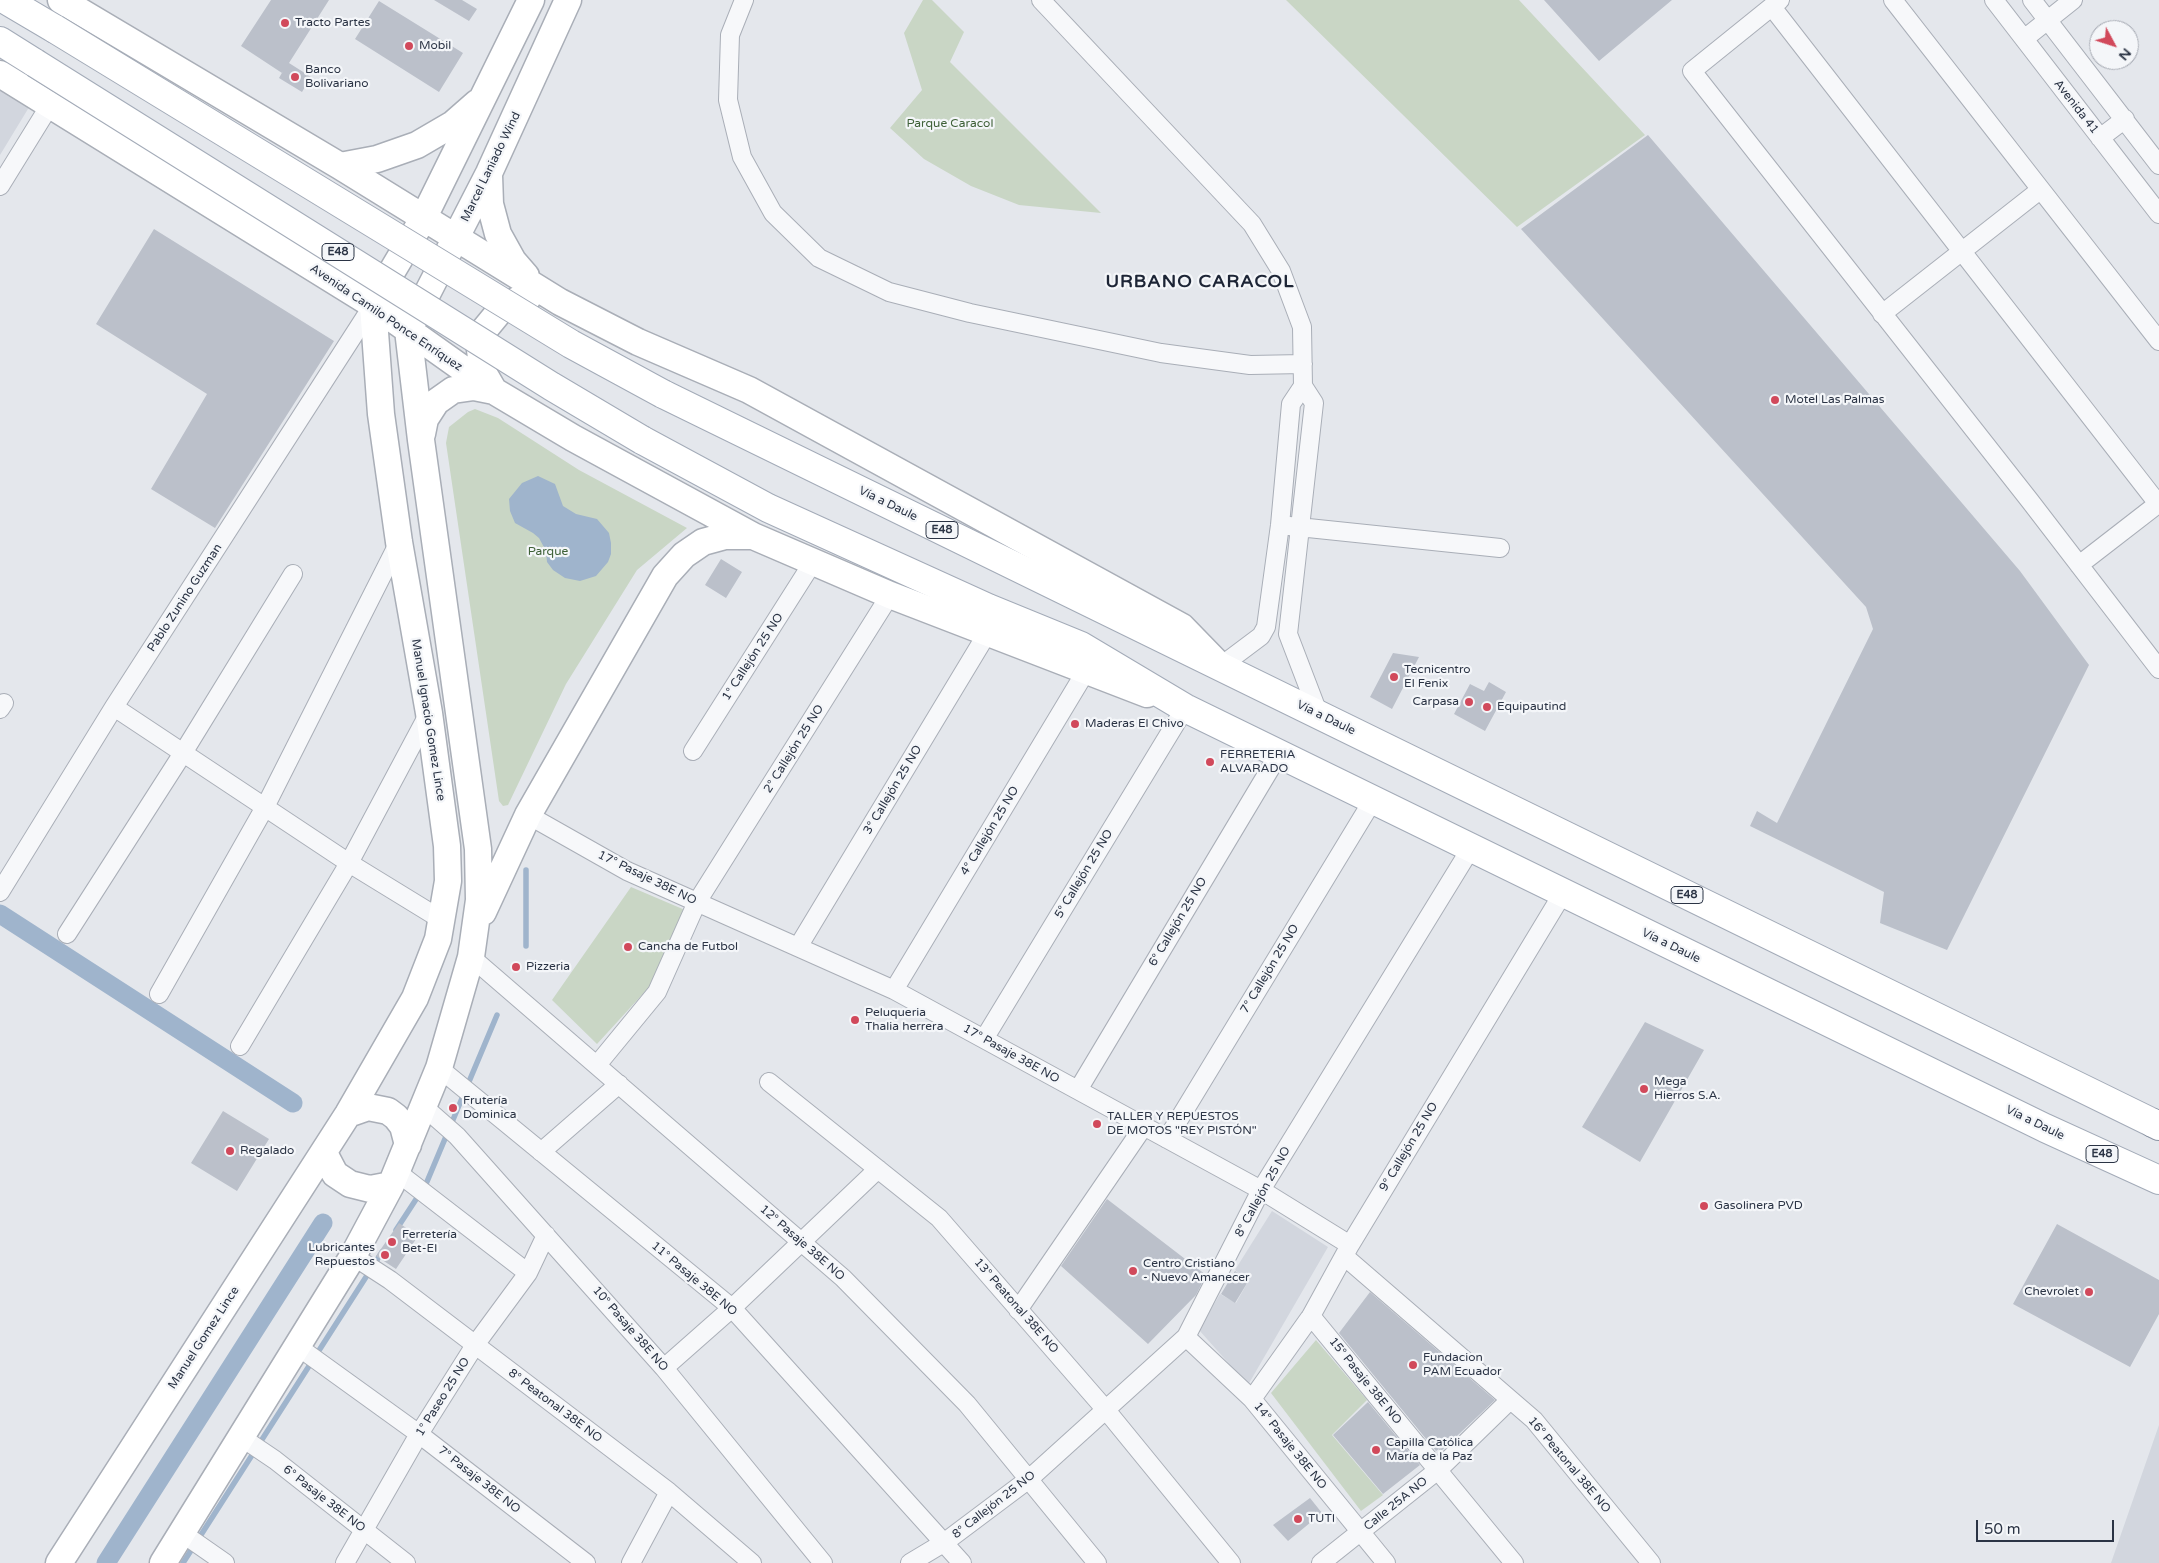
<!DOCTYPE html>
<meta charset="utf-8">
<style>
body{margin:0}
#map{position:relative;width:2159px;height:1563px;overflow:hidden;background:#e4e7ec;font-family:"Varela Round",sans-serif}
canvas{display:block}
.north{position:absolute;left:2089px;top:20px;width:50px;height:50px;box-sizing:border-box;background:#f4f6f9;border:1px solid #a4a8b1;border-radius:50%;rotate:130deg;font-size:14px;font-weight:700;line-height:20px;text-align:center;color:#2b3445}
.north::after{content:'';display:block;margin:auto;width:18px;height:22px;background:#d1495b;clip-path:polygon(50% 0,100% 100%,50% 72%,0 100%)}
.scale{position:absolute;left:1976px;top:1520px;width:138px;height:22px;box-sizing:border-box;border:2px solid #2b3445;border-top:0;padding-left:6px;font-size:15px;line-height:18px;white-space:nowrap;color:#2b3445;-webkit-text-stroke:4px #f4f6f9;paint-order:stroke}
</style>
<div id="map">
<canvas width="2159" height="1563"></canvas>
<div class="north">N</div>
<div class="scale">50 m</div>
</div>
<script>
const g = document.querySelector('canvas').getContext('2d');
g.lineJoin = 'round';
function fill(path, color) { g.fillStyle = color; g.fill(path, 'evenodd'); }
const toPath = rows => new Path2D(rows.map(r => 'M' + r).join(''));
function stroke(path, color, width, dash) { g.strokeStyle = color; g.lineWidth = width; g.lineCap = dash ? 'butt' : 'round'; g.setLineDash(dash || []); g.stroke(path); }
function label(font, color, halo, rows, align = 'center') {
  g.font = font + ' "Varela Round",sans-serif'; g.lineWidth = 4.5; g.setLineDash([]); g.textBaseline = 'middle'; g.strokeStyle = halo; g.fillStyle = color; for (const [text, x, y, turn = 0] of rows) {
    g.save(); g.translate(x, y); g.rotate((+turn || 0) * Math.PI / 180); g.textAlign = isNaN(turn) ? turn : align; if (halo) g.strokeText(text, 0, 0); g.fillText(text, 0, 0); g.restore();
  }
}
const built = toPath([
 [0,84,31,104,0,155],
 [1272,1211,1328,1247,1248,1385,1199,1330,1220,1294,1236,1303,1249,1280,1235,1270],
 [2159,1425,2159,1563,2111,1563]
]);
const green = toPath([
 [923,0,932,0,964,32,950,62,1101,213,1019,205,971,186,924,159,890,128,922,90,904,33],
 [1286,0,1519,0,1645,135,1517,227],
 [475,409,498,418,579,470,687,528,637,570,566,684,508,805,503,806,499,801,446,443,449,427,468,412],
 [631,887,685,910,651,985,597,1044,552,1000],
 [1316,1340,1367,1400,1332,1435,1383,1495,1361,1511,1271,1393]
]);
const water = toPath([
 [538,476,555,484,563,506,576,514,597,519,609,533,611,543,611,554,608,562,596,576,580,581,565,578,553,570,547,562,546,551,539,538,533,533,515,523,510,511,509,499,522,483]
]);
const stream = toPath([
 [526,870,526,946],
 [396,1230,426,1184,497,1015],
 [183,1563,382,1252]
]);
const canal = toPath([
 [0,914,293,1103],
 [106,1563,323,1223]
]);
const building = toPath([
 [271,0,329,0,289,63,311,77,302,92,279,78,283,71,282,73,241,46],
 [434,0,462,0,477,9,469,21],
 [1544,0,1672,0,1599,61],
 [379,1,463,53,439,92,355,39],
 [1648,135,2020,571,2089,665,1947,950,1880,923,1884,892,1750,826,1757,811,1777,823,1873,629,1866,607,1521,229],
 [154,229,334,341,215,528,151,489,207,394,96,324],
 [721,559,742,572,726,598,705,585],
 [1393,653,1419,657,1392,709,1370,697],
 [1489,682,1506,692,1485,731,1454,714,1470,684,1484,691],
 [1645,1022,1704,1050,1640,1162,1582,1127],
 [223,1111,269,1139,237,1191,191,1163],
 [1107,1199,1206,1275,1196,1295,1148,1344,1061,1266],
 [399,1223,418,1236,396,1269,376,1256],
 [2057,1224,2159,1280,2159,1314,2130,1367,2013,1304],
 [1235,1271,1249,1280,1235,1303,1221,1294],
 [1370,1292,1495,1400,1440,1452,1439,1449,1436,1451,1339,1333],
 [1368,1402,1420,1465,1383,1494,1333,1435],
 [1310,1498,1322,1513,1288,1541,1273,1525]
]);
const minor = toPath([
 [744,0,730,35,728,100,742,157,773,213,819,258,889,292,970,313,1161,353,1250,365,1303,364],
 [1041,0,1252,224,1281,271,1302,327,1303,386,1314,403,1288,634,1319,715],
 [1780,0,1692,71,2030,501,2159,669],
 [1893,0,2159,341],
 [1994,0,2159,214],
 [2032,0,2159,165],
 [1772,7,2159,505],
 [2024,39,2073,0],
 [2100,138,2125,119],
 [0,186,50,105],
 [1882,314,2040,190],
 [1289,526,1500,548],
 [2079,565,2159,503],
 [1221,666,1261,636,1266,627,1280,525,1291,404,1303,386],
 [114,707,349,863,442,920],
 [0,709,4,703],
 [693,751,813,562],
 [528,815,627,871,894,990,1261,1190,1350,1245],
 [0,892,114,707,373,305],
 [67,934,183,753,293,574],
 [798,947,988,632],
 [471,957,843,1278,967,1404,1097,1563],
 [894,990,1086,671],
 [159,994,265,807,399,542],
 [984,1039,1185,708],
 [240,1046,349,863,429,713],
 [597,1065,657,992,697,902,890,595],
 [439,1068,732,1308,962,1563],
 [769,1082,939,1218,1106,1410,1231,1563],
 [1078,1090,1279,754],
 [424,1107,457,1136,664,1368,823,1563],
 [1167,1139,1373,800],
 [541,1152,619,1084],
 [397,1172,528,1273],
 [353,1256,390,1280,669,1492,752,1563],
 [1344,1256,1534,1420,1651,1563],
 [1018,1310,1144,1126],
 [1311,1316,1514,1563],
 [1186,1337,1252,1399,1386,1563],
 [297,1346,419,1434,586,1563],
 [664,1368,732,1308,878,1169],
 [1252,1399,1311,1316,1350,1245,1563,893],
 [241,1437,275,1460,406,1563],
 [182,1533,225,1563],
 [345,1563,419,1434,475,1345,528,1273,546,1235],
 [631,1563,669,1492],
 [910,1563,945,1542,1029,1479,1186,1337,1261,1190,1471,848],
 [1321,1563,1438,1470,1510,1400]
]);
const secondary = toPath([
 [61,0,340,166,560,302,638,342,749,390,1182,627,1218,664],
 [0,74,373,305,494,391,573,438,753,536,890,595,1147,694],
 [340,166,377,159,417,145,453,124,477,103],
 [489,175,490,204,498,234,513,261,526,276],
 [375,300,423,219,531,0],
 [411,325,489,173,568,0],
 [494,391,483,372,480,350,485,329,499,312,517,300,527,299],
 [422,434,425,419,436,402,453,390,474,387,494,391],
 [483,912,528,815,665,576,684,555,703,542,725,536,753,536],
 [348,1114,368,1107,388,1111,396,1117,403,1126,408,1145],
 [324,1153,335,1174,350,1184,370,1189,391,1185],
 [59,1563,348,1114,415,998,438,939,448,881,447,846,429,713,399,542,381,414,373,305],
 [163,1563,353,1256,391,1185,439,1068,471,957,479,900,478,849,421,440,408,330]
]);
const primary = toPath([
 [6,0,55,29],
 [0,41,35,63],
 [663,394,2153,1123],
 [642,440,768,508,988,608,1081,646,1185,708,2045,1128,2159,1180]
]);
const trunk = toPath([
 [2153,1123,2159,1126]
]);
const primaryBridge = toPath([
 [55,29,571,344,663,394],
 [35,63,551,386,642,440]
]);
const markers = [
 [285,23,5,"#d1495b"],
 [409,46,5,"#d1495b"],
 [295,77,5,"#d1495b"],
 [1775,400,5,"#d1495b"],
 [1394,677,5,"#d1495b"],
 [1469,702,5,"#d1495b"],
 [1487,707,5,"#d1495b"],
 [1075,724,5,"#d1495b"],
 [1210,762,5,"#d1495b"],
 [628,947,5,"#d1495b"],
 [516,967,5,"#d1495b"],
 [855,1020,5,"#d1495b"],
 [1644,1089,5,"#d1495b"],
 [453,1108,5,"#d1495b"],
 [1097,1124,5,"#d1495b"],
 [230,1151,5,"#d1495b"],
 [1704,1206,5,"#d1495b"],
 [392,1242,5,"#d1495b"],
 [385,1255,5,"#d1495b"],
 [1133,1271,5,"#d1495b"],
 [2089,1292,5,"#d1495b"],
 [1413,1365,5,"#d1495b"],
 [1376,1450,5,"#d1495b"],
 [1298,1519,5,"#d1495b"]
];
const shields = [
 [338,252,32],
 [942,530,32],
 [1687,895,32],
 [2102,1154,32]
];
const shieldNames = [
 ["E48",338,252],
 ["E48",942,530],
 ["E48",1687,895],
 ["E48",2102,1154]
];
const poiNames = [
 ["Tracto Partes",295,23],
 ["Mobil",419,46],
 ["Banco",305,70],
 ["Bolivariano",305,84],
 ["Motel Las Palmas",1785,400],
 ["Tecnicentro",1404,670],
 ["El Fenix",1404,684],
 ["Carpasa",1459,702,"right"],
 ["Equipautind",1497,707],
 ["Maderas El Chivo",1085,724],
 ["FERRETERIA",1220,755],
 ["ALVARADO",1220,769],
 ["Cancha de Futbol",638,947],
 ["Pizzeria",526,967],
 ["Peluqueria",865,1013],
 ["Thalia herrera",865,1027],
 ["Mega",1654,1082],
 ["Hierros S.A.",1654,1096],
 ["Frutería",463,1101],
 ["Dominica",463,1115],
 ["TALLER Y REPUESTOS",1107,1117],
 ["DE MOTOS \"REY PISTÓN\"",1107,1131],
 ["Regalado",240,1151],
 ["Gasolinera PVD",1714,1206],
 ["Ferretería",402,1235],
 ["Bet-El",402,1249],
 ["Lubricantes",375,1248,"right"],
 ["Repuestos",375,1262,"right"],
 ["Centro Cristiano",1143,1264],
 ["- Nuevo Amanecer",1143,1278],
 ["Chevrolet",2079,1292,"right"],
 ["Fundacion",1423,1358],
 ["PAM Ecuador",1423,1372],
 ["Capilla Católica",1386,1443],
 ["María de la Paz",1386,1457],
 ["TUTI",1308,1519]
];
const streetNames = [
 ["Avenida 41",2076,107,52],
 ["Marcel Laniado Wind",491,167,-64],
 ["Avenida Camilo Ponce Enríquez",386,318,34],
 ["Vía a Daule",888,504,26],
 ["Pablo Zunino Guzman",185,598,-57],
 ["1° Callejón 25 NO",753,657,-57],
 ["Vía a Daule",1326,718,26],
 ["Manuel Ignacio Gomez Lince",428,720,81],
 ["2° Callejón 25 NO",794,749,-58],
 ["3° Callejón 25 NO",893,790,-59],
 ["4° Callejón 25 NO",990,831,-59],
 ["5° Callejón 25 NO",1084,874,-59],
 ["17° Pasaje 38E NO",647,878,26],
 ["6° Callejón 25 NO",1178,922,-59],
 ["Vía a Daule",1671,946,26],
 ["7° Callejón 25 NO",1270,969,-59],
 ["17° Pasaje 38E NO",1011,1054,29],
 ["Vía a Daule",2035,1123,26],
 ["9° Callejón 25 NO",1409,1147,-59],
 ["8° Callejón 25 NO",1263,1192,-61],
 ["12° Pasaje 38E NO",802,1243,41],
 ["11° Pasaje 38E NO",694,1279,40],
 ["13° Peatonal 38E NO",1016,1306,49],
 ["10° Pasaje 38E NO",630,1329,49],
 ["Manuel Gomez Lince",204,1338,-57],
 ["15° Pasaje 38E NO",1365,1381,51],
 ["1° Paseo 25 NO",443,1397,-58],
 ["8° Peatonal 38E NO",555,1406,37],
 ["14° Pasaje 38E NO",1290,1446,51],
 ["16° Peatonal 38E NO",1569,1465,50],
 ["7° Pasaje 38E NO",479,1480,38],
 ["6° Pasaje 38E NO",324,1499,38],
 ["Calle 25A NO",1396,1504,-39],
 ["8° Callejón 25 NO",994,1505,-38]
];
const parkNames = [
 ["Parque Caracol",950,124],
 ["Parque",548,552]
];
const districtNames = [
 ["URBANO CARACOL",1200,282]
];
fill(built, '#d2d6de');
fill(green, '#c9d6c5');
fill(water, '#9fb4cc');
stroke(stream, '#9fb4cc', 5.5);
stroke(canal, '#9fb4cc', 19);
fill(building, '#bbc0ca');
stroke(minor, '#a9aeb7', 20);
stroke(secondary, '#a9aeb7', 29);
stroke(primary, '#a3abb8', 30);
stroke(trunk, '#8b94a3', 30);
stroke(minor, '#f7f8fa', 18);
stroke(secondary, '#fff', 26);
stroke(primary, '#fff', 28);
stroke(trunk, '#fff', 28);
stroke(primaryBridge, '#a3abb8', 30, []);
stroke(primaryBridge, '#fff', 28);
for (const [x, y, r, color] of markers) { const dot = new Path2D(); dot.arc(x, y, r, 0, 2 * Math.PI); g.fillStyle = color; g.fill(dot); stroke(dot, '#f4f6f9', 2); }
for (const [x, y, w] of shields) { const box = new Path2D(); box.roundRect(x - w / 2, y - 8.5, w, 17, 4); g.fillStyle = '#f4f6f9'; g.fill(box); stroke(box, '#2b3445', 1); }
label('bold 11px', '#2b3445', null, shieldNames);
label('12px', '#2b3445', '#f4f6f9', poiNames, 'left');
label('12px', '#2b3445', '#f4f6f9', streetNames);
label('12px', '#3f6138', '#f4f6f9', parkNames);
g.letterSpacing = '1px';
label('bold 18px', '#1d2536', '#f4f6f9', districtNames);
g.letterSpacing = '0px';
</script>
